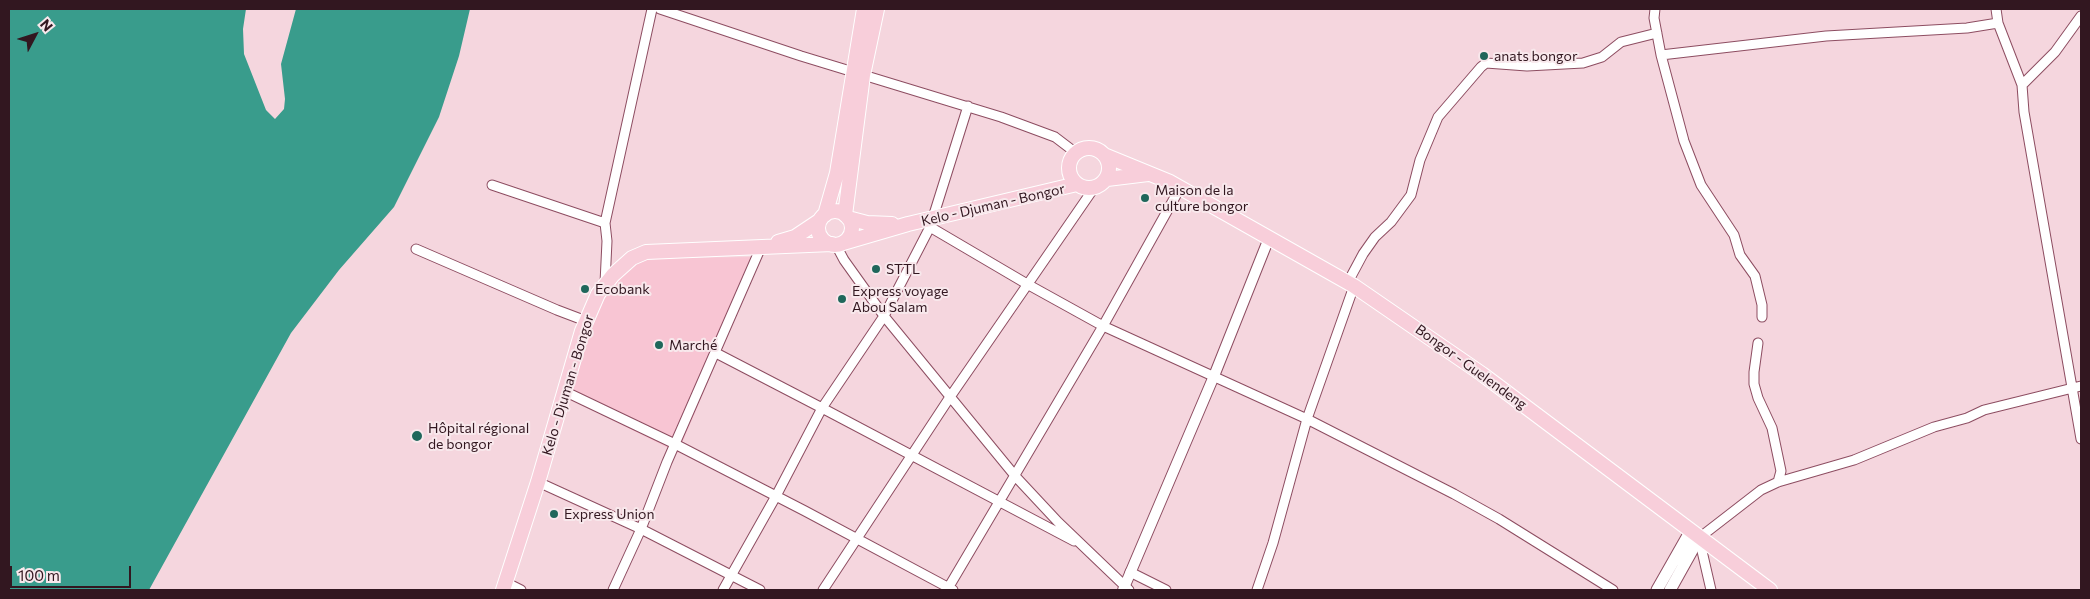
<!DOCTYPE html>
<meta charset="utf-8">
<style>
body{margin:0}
#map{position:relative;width:2090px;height:599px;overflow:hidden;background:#f5d6de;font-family:Commissioner,sans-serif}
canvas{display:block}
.frame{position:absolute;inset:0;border:10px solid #321720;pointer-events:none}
.north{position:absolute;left:10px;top:10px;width:50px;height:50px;-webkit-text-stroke:4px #f8e8ec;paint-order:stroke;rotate:50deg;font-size:14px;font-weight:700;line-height:20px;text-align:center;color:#321720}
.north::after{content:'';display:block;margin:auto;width:18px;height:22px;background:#321720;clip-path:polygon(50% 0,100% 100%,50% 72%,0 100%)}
.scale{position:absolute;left:10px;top:566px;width:121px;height:22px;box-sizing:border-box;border:2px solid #321720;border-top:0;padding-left:6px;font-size:15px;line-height:18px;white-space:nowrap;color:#321720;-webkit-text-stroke:4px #f8e8ec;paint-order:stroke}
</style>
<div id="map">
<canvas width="2090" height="599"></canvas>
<div class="frame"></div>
<div class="north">N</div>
<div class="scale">100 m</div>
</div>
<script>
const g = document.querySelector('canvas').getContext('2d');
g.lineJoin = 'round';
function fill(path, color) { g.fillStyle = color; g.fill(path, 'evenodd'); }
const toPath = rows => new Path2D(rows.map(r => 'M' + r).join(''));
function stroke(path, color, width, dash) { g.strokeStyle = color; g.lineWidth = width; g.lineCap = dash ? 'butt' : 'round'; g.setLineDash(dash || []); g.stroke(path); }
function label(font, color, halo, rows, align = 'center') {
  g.font = font + ' Commissioner,sans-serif'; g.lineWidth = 4; g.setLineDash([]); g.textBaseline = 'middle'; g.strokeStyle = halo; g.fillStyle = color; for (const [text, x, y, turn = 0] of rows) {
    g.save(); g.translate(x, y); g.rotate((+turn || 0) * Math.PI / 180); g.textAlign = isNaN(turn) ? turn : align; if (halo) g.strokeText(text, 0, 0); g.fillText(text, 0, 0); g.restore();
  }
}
const built = toPath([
 [761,257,678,453,570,399,596,312,614,282,643,258]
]);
const water = toPath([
 [9,9,246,9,243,29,244,54,266,110,275,119,284,109,285,99,281,64,296,9,470,9,459,56,439,117,394,207,339,270,291,333,149,590,9,590]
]);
const minor = toPath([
 [660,9,801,56,1001,117,1055,137,1076,153],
 [1655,9,1654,18,1661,55,1684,141,1701,185,1734,235,1740,255,1755,276,1762,305,1762,317],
 [1996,9,1998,23,2022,85],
 [2081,16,2055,52,2022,85,2024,112,2081,439],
 [1661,55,1826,36,1967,28,1998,23],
 [492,185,605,223],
 [930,227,1027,284,1103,326,1307,419,1454,494,1499,519,1613,590],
 [836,245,844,260,884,316,1016,477,1058,522,1129,590],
 [416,249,557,310,586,321],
 [1348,282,1363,254,1375,237,1391,222,1411,195,1420,160,1438,117,1481,67,1486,63,1527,66,1583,63,1602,57,1621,42,1657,33],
 [605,283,607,241,605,223,652,9],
 [1758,343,1754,372,1754,384,1758,398,1772,428,1781,471,1778,482],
 [716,353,822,408,1074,541],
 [564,391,675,444,805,511,953,590],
 [538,482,641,529,760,590],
 [1130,572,1166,590],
 [505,582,521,590],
 [613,590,641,529,667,462,761,247],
 [723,590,776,496,822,408,884,316,930,227,968,106],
 [823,590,950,397,1094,188],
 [947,590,1103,326,1180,188],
 [1257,590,1273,543,1307,419,1354,286],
 [1711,590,1699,538,1761,490,1778,482,1854,460,1934,427,1967,418,1984,410,2081,386]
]);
const tertiary = toPath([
 [1123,590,1214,376,1269,238]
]);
const secondary = toPath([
 [1657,590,1690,532],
 [1670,590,1699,538]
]);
const trunk = toPath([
 '1069 168a20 20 0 1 1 40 0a20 20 0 1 1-40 0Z',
 [1104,155,1170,182,1354,286,1482,374,1770,590],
 [1107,179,1148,174],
 '818 228a17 17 0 1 1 34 0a17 17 0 1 1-34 0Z',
 [825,215,837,173,864,9],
 [845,215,863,75,877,9],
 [848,218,867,223,892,224],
 [778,242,795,237,819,221],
 [843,243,908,224,1077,184],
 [503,590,538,482,582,331,598,294,613,275,632,258,646,252,832,244]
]);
const markers = [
 [1484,56,5,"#1f675b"],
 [1145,198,5,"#1f675b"],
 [876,269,5,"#1f675b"],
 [585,289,5,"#1f675b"],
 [842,299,5,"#1f675b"],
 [659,345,5,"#1f675b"],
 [417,436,6,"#1f675b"],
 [554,514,5,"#1f675b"]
];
const poiNames = [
 ["anats bongor",1494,56],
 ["Maison de la",1155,190],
 ["culture bongor",1155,206],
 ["STTL",886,269],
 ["Ecobank",595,289],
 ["Express voyage",852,291],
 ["Abou Salam",852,307],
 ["Marché",669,345],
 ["Hôpital régional",428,428],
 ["de bongor",428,444],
 ["Express Union",564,514]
];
const streetNames = [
 ["Kelo - Djuman - Bongor",993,205,-13],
 ["Bongor - Guelendeng",1471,367,36],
 ["Kelo - Djuman - Bongor",568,385,-73]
];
fill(built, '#f8c5d3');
fill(water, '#399c8c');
stroke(minor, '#8d4d61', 11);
stroke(tertiary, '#8d4d61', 12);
stroke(secondary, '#8d4d61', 13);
stroke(trunk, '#fff', 16);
stroke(minor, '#fff', 9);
stroke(tertiary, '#fff', 10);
stroke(secondary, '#fff', 11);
stroke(trunk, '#f8ceda', 14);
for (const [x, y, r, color] of markers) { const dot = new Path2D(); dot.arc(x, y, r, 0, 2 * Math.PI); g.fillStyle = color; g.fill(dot); stroke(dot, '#f8e8ec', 2); }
label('14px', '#321720', '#f8e8ec', poiNames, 'left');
label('14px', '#321720', '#f8e8ec', streetNames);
</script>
